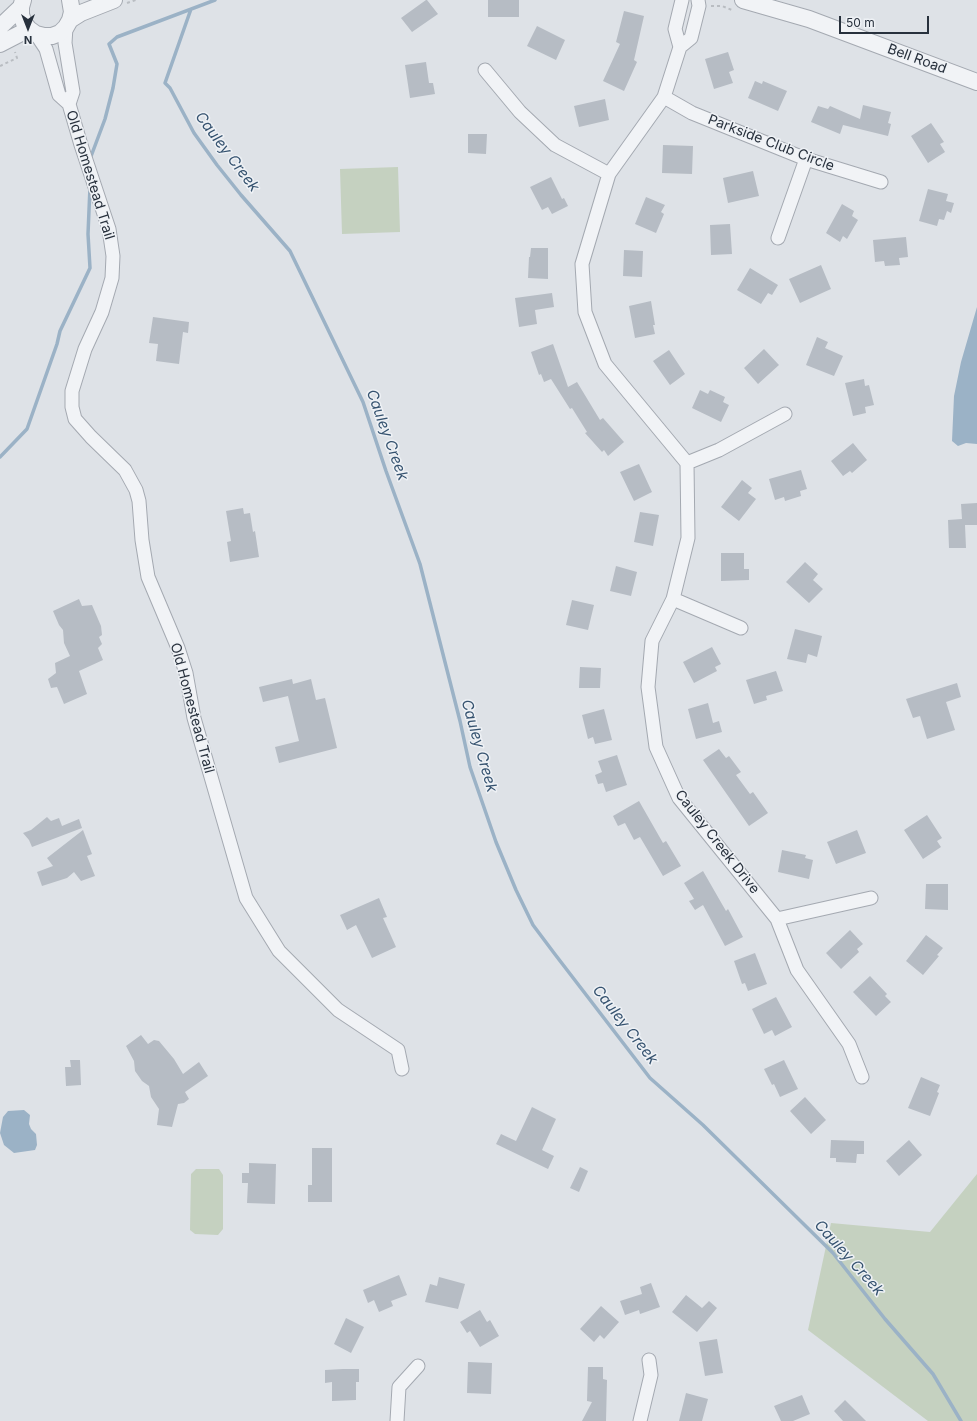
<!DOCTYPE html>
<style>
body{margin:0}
#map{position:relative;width:977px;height:1421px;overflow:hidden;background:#dee2e7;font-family:Inter,sans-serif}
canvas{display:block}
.north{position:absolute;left:8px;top:8px;width:40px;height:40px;-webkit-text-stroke:3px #eef1f5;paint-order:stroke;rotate:180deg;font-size:11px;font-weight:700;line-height:16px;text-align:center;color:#28313d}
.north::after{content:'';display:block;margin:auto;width:14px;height:18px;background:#28313d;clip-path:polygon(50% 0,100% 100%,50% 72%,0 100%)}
.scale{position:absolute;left:839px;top:16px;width:90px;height:18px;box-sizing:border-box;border:2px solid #28313d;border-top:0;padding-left:5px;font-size:12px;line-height:14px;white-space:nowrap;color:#28313d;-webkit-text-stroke:3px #eef1f5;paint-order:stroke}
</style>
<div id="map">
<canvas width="977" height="1421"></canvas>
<div class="north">N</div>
<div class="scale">50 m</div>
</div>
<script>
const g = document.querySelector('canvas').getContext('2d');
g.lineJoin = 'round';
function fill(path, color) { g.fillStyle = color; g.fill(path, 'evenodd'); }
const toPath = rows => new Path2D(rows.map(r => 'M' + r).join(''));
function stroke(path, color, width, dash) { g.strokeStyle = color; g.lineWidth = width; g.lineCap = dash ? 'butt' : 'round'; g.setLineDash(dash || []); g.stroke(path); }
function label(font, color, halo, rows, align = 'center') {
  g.font = font + ' Inter,sans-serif'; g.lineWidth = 3; g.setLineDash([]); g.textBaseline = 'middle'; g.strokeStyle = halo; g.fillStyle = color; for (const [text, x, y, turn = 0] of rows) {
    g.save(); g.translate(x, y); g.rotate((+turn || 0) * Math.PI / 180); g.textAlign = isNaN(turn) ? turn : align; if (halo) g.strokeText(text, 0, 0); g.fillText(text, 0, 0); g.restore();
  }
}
const green = toPath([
 [398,167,400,232,342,234,340,169],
 [196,1169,219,1169,223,1175,223,1229,218,1235,195,1234,190,1230,191,1174],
 [977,1174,977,1421,928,1421,808,1330,831,1223,930,1232]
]);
const water = toPath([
 [977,307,977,444,966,443,958,446,952,441,954,396,961,362],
 [24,1110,30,1115,29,1124,31,1129,36,1134,37,1145,35,1150,14,1153,4,1145,0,1133,3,1117,8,1111]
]);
const stream = toPath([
 [191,9,165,83,170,88,194,133,217,165,241,195,290,251,363,402,386,471,420,564,460,721,470,767,496,842,516,890,533,925,554,953,650,1078,703,1125,833,1253,885,1319,933,1374,961,1421],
 [90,159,105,119,113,88,117,64,109,44,117,37,215,0],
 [0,457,27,429,57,344,60,331,90,268,88,234,90,187]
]);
const building = toPath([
 [426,0,427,0,438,14,412,32,401,18],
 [488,0,519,0,519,17,488,17],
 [624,11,644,16,634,60,637,62,624,91,603,81,620,44,616,42],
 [537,26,565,40,556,60,527,46],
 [728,52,734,70,729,72,733,83,714,89,705,59],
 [426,62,429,83,433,83,435,94,410,98,405,65],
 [755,81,762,84,763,81,787,91,778,111,748,98],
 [605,99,609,120,579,127,574,106],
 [863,105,891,112,888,123,891,124,888,136,843,125,840,134,811,122,818,106,828,109,830,106,860,119],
 [931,123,944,142,940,144,945,152,928,163,911,136],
 [468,134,487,134,486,154,468,153],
 [663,145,693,146,692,174,662,173],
 [753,171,759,196,728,203,723,178],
 [551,177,562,199,564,198,568,206,552,214,548,207,542,210,530,187],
 [928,189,948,194,946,201,954,203,951,213,947,211,944,220,939,219,937,226,919,221],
 [646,197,665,205,661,212,664,214,656,233,635,224],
 [842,204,854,211,852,216,858,220,847,239,843,236,840,242,826,233],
 [730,224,732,254,711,255,710,225],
 [906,237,908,257,899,258,900,265,885,266,884,261,875,262,873,240],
 [531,248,548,248,548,279,528,278,529,257,530,257],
 [624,250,643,251,642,277,623,276],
 [821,265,831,289,800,303,789,279],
 [750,268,778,285,772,295,768,293,761,304,737,290],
 [552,293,554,307,535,310,537,324,519,327,515,298],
 [651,301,655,325,653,325,655,334,635,338,629,306],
 [153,317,189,322,188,333,183,332,179,364,156,361,158,344,149,343],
 [817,337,828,342,825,348,843,356,834,376,806,365],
 [553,344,568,387,577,382,600,420,603,418,624,442,608,456,604,450,602,452,585,433,587,432,572,408,570,409,551,379,544,382,541,374,539,375,531,352],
 [764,349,779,365,758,384,744,368],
 [669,350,685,374,670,385,653,361],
 [864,379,865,386,869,385,874,405,865,407,866,413,853,416,845,383],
 [700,390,708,394,710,390,725,397,723,402,729,405,721,422,692,408],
 [853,443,867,460,852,473,850,471,843,476,831,461],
 [639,464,652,492,634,501,620,472],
 [801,470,807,489,800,491,801,496,785,501,784,497,775,500,769,479],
 [742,480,752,488,748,493,756,499,739,521,721,507],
 [977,503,977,525,965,525,966,548,949,548,948,520,962,519,961,504],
 [243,508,244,514,250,513,253,532,255,531,259,557,230,562,227,542,231,541,226,511],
 [640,512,659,515,653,546,634,542],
 [721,553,744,553,744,569,749,569,749,580,721,581],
 [805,562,818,574,813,580,823,589,809,603,786,582],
 [616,566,637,572,631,596,610,591],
 [79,599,82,606,92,605,101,626,102,635,99,637,102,644,98,648,103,660,79,671,87,694,64,704,57,687,51,688,48,679,56,673,55,663,70,656,64,643,63,630,59,625,53,611],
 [572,600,594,605,588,630,566,625],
 [795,629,822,636,817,657,808,654,806,663,787,659],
 [712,647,721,664,715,667,717,671,694,683,683,662],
 [580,667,601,668,600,688,579,688],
 [776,671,783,691,766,696,767,700,754,704,746,680],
 [292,679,293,684,311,679,316,700,325,698,337,748,279,763,275,747,299,741,288,696,263,702,259,687],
 [957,683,961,697,946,702,955,730,927,739,920,716,913,718,906,699],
 [708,703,713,723,719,721,722,732,696,739,688,709],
 [604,709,612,740,595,744,593,737,588,739,582,715],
 [719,749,726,758,729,756,741,772,736,775,750,794,753,792,768,813,749,826,703,760],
 [617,755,627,785,606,792,603,783,598,784,595,775,602,772,598,761],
 [639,801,663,843,666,841,681,866,663,876,640,837,634,840,625,823,618,826,613,816],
 [927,815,942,838,937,841,941,847,923,859,904,830],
 [47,817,51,821,59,818,62,826,79,819,82,828,32,847,29,840,23,833,31,830],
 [83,830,92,854,87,856,95,876,81,881,74,872,67,878,42,886,37,872,53,866,47,858],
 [857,830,866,853,836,864,827,842],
 [782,850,806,855,805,858,813,860,809,879,778,872],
 [703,871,726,911,728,909,743,937,725,946,703,905,695,910,689,901,694,899,684,883],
 [926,884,948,884,948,910,925,909],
 [379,898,387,917,383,918,396,947,372,958,356,925,347,930,340,915],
 [850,930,863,944,857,949,859,952,841,969,826,953],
 [926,935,943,948,937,955,939,956,923,975,906,961],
 [755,953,767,984,748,991,745,983,742,984,734,961],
 [870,976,887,994,885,996,891,1002,876,1016,853,992],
 [776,997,792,1027,775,1036,772,1030,764,1034,752,1009],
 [141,1035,148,1044,154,1040,159,1041,174,1059,183,1074,199,1062,208,1076,185,1092,189,1099,184,1103,178,1104,172,1127,157,1125,159,1109,151,1097,149,1086,142,1081,135,1071,134,1061,126,1046],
 [70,1060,80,1060,81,1085,66,1086,65,1067,71,1067],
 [784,1060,798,1089,780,1097,774,1084,772,1085,764,1069],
 [921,1077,940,1085,937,1092,939,1093,930,1116,908,1108],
 [805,1097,826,1120,811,1134,790,1111],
 [532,1107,556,1119,542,1150,554,1156,548,1169,496,1144,501,1134,516,1141],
 [831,1140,864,1141,864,1154,857,1154,856,1163,836,1162,836,1158,830,1158],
 [909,1140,922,1155,899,1176,886,1161],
 [312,1148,332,1148,332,1202,308,1202,308,1185,312,1185],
 [249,1163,276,1164,275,1204,247,1203,248,1183,242,1183,242,1173,249,1173],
 [580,1167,588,1171,579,1192,570,1188],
 [399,1275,407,1295,391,1301,393,1306,379,1312,374,1300,368,1303,363,1290],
 [439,1277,465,1284,458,1309,425,1302,430,1284,437,1286],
 [651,1283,660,1307,640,1314,639,1310,625,1315,620,1301,642,1294,640,1287],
 [686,1295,702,1308,709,1301,717,1308,697,1332,672,1312],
 [601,1306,619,1322,604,1339,600,1335,594,1342,580,1329],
 [480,1310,487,1322,490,1320,499,1336,480,1347,470,1331,467,1333,460,1322],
 [346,1318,364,1327,351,1353,334,1344],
 [717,1339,723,1373,705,1376,699,1342],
 [468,1362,492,1363,491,1394,467,1393],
 [588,1367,603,1367,603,1379,607,1380,606,1421,582,1421,592,1402,587,1401],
 [343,1369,359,1369,359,1382,356,1382,356,1400,332,1401,332,1382,325,1383,325,1370],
 [686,1393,708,1399,702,1421,679,1421],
 [802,1395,810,1414,793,1421,781,1421,774,1406],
 [845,1400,866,1421,843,1421,834,1411]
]);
const path = toPath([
 [127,3,136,0],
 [711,6,722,6,732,10],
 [0,66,17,58,15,52]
]);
const minor = toPath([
 [698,0,699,6,691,38,680,47,664,97,609,174,582,264,585,312,605,364,687,463,688,538,673,599,652,641,648,687,656,747,679,798,777,919,797,970,849,1044,862,1077],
 [66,27,65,43,73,92,69,104],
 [36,34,46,49,59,95,69,104],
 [680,47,675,29,682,0],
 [485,70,520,112,555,145,609,174],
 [664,97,692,113,806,159,881,182],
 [69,104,81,145,109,229,113,256,112,278,102,312,85,349,72,391,72,407,75,419,91,437,125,470,136,490,139,501,142,540,148,577,178,648,186,673,194,718,246,898,279,951,338,1010,398,1050,402,1069],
 [778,238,806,159],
 [687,463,719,450,785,414],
 [673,599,741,628],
 [777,919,871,898],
 [397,1421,399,1387,418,1366],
 [640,1421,651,1375,649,1360]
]);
const tertiary = toPath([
 [23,0,21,7,21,15,24,23,29,29,36,34,44,36,52,36,60,33,66,27,70,20,72,12,70,0],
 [743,0,809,19,977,82],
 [70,20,81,13,114,0],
 [0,27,21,7],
 [0,44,29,29]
]);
const streetNames = [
 ["Bell Road",917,59,20],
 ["Parkside Club Circle",771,143,21],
 ["Old Homestead Trail",90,175,73],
 ["Old Homestead Trail",192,708,75],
 ["Cauley Creek Drive",717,842,52]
];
const waterNames = [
 ["Cauley Creek",227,152,53],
 ["Cauley Creek",387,435,70],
 ["Cauley Creek",479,746,74],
 ["Cauley Creek",625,1025,52],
 ["Cauley Creek",849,1258,48]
];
fill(green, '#c5d1c0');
fill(water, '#9bb2c6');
stroke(stream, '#9bb2c6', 3.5);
fill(building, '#b6bcc4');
stroke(minor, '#a4a9b1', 15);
stroke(tertiary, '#a4a9b1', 18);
stroke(path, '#b9bdc2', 2, [3, 3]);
stroke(minor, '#f1f3f6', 13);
stroke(tertiary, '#f1f3f6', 16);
label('14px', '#28313d', '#eef1f5', streetNames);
label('italic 15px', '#35526f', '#eef1f5', waterNames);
</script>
